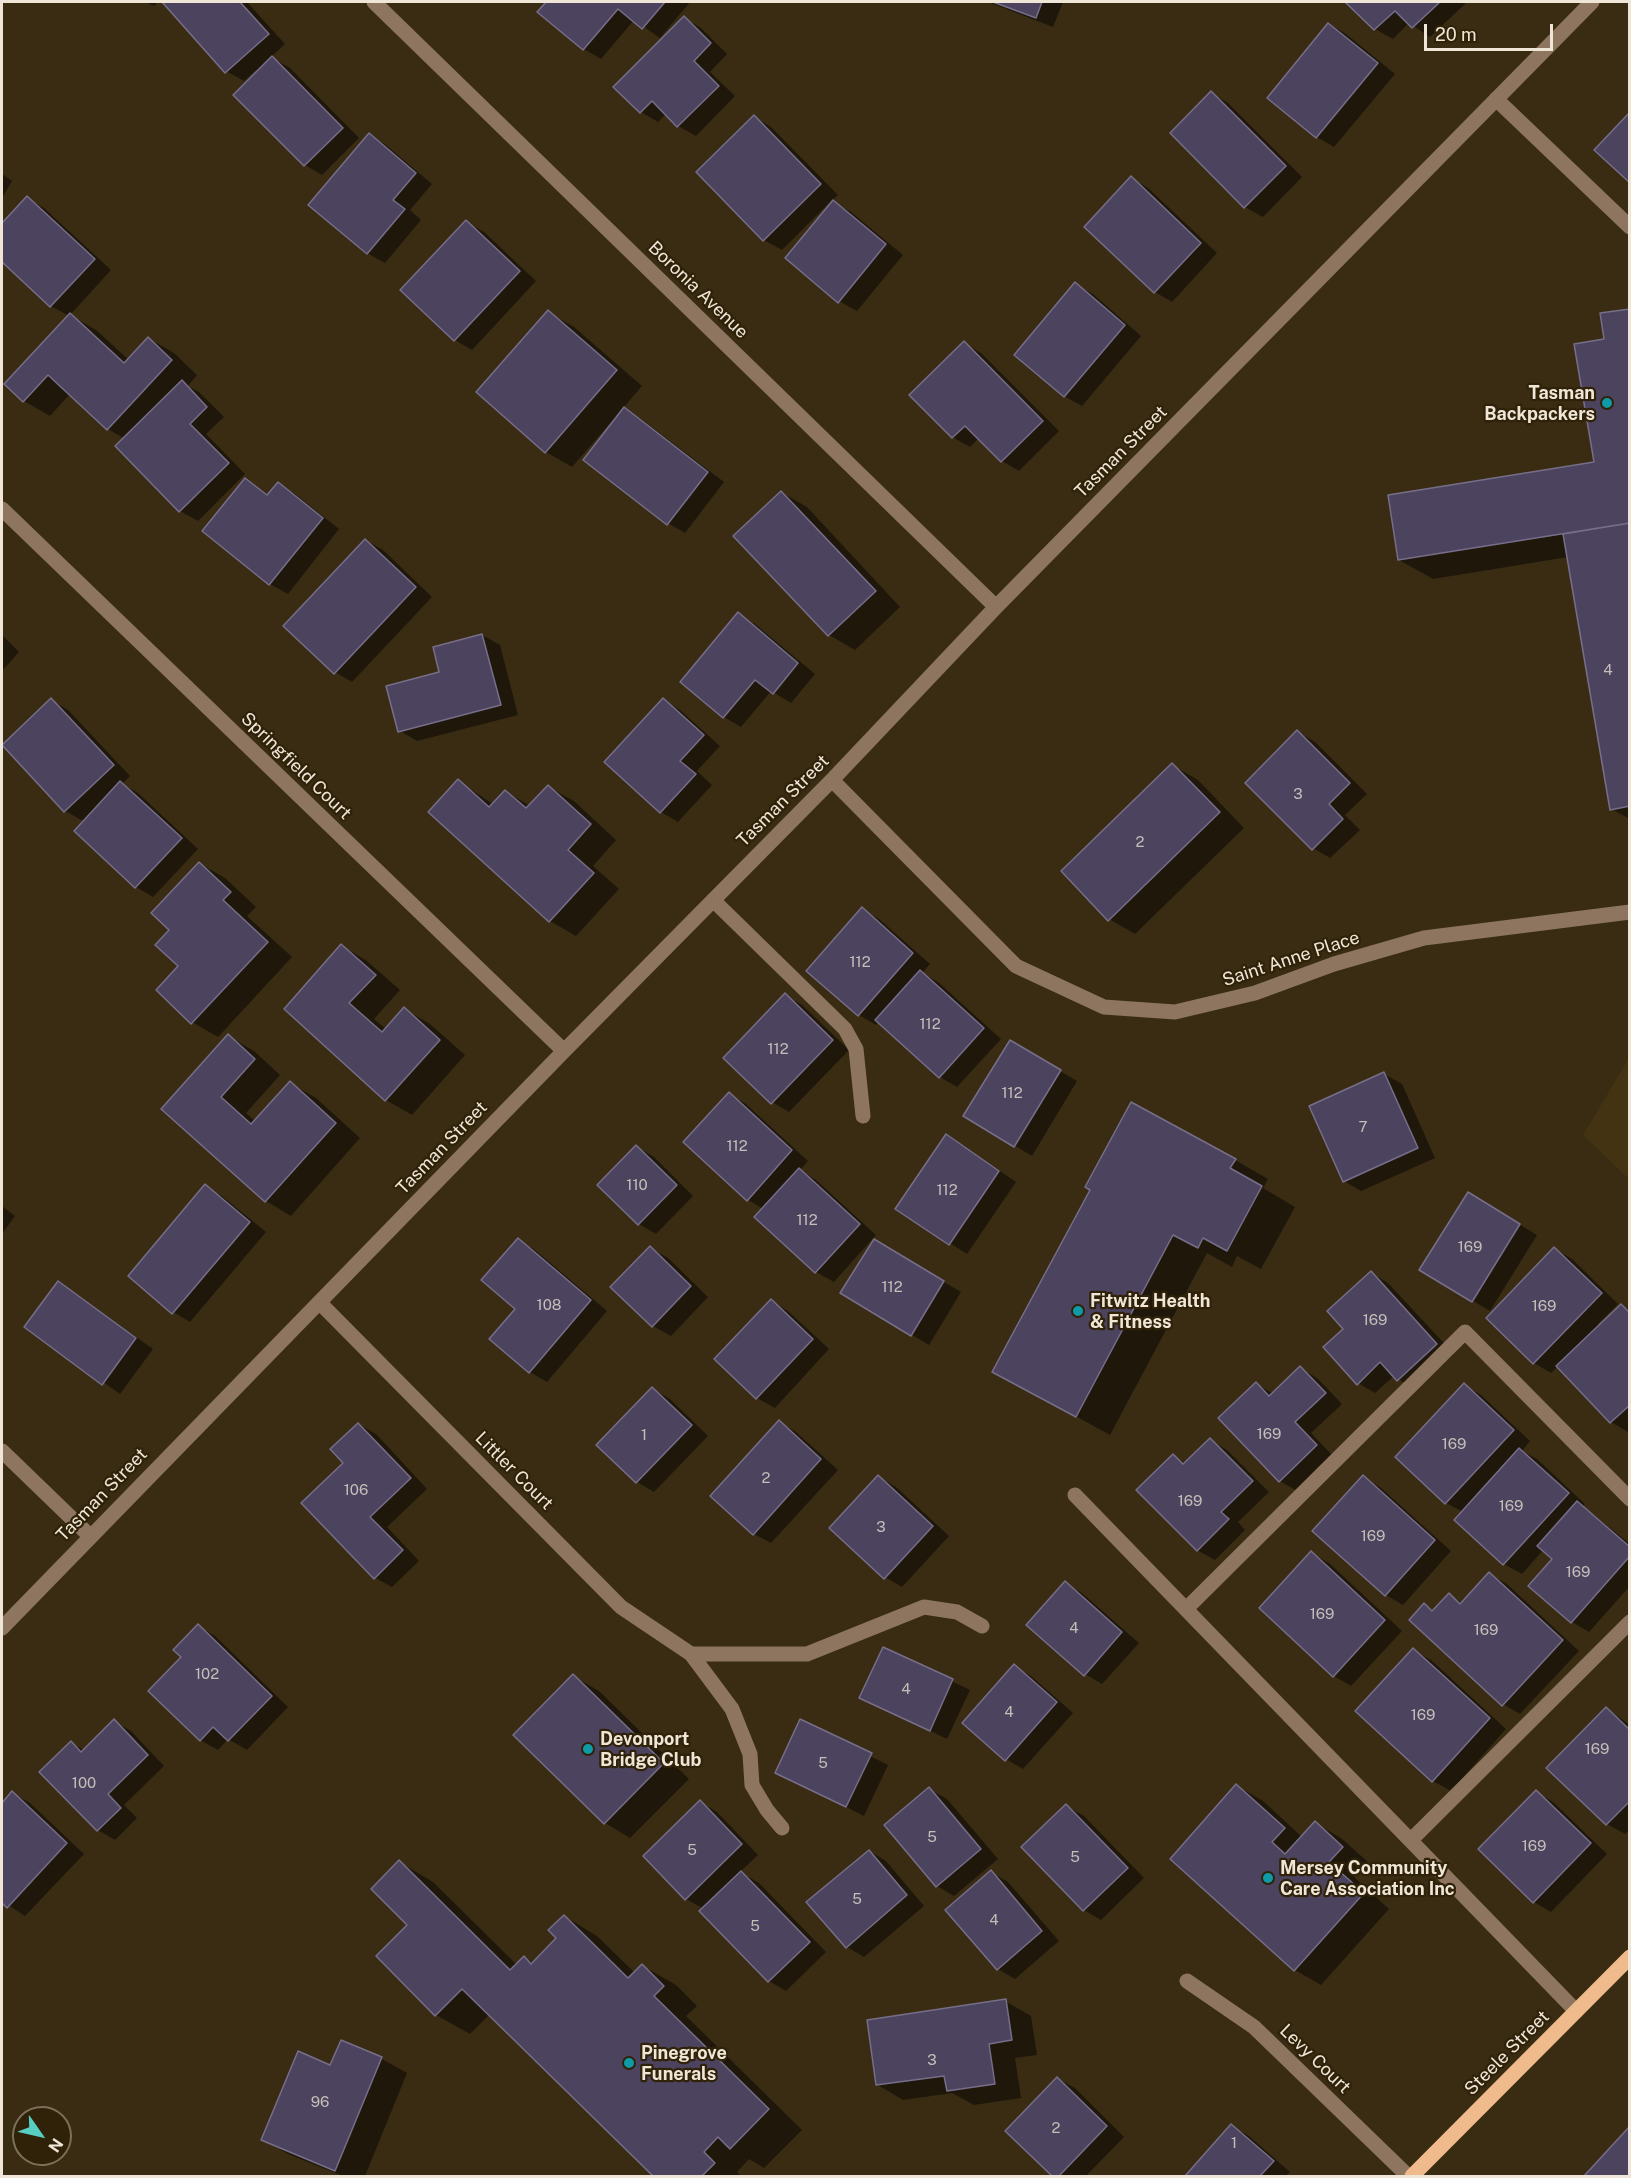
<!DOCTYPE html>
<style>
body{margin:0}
#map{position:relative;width:1631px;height:2178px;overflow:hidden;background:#392c13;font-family:"Public Sans",sans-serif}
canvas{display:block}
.frame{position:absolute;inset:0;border:3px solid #efe6d7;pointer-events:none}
.north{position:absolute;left:12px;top:2106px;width:60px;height:60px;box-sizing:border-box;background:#2f2209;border:2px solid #7c705b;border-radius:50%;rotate:124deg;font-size:16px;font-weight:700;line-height:24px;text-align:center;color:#efe6d7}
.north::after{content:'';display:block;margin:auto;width:21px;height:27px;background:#57cec1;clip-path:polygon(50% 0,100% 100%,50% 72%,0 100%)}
.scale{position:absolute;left:1424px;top:24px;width:129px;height:27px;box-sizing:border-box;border:3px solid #efe6d7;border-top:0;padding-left:8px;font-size:18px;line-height:21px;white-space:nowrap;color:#efe6d7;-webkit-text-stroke:4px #2f2209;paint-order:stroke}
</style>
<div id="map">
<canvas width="1631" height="2178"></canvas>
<div class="frame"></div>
<div class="north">N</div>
<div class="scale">20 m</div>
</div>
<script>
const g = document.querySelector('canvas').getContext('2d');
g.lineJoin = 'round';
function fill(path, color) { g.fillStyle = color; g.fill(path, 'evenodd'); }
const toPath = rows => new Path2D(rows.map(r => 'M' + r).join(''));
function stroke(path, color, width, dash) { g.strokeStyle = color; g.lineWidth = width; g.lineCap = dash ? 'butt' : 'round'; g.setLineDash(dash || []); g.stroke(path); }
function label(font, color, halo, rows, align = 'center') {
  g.font = font + ' "Public Sans",sans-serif'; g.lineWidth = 4.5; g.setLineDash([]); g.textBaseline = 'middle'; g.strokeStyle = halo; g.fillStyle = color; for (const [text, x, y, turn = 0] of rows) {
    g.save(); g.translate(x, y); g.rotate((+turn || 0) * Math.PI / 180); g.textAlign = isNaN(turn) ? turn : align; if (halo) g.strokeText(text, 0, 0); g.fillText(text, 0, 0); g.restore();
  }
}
const built = toPath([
 [1629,1058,1629,1179,1583,1135]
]);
const shadow = toPath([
 [145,2,158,2,154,6],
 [164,2,247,2,285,44,271,57,290,68,359,138,322,175,305,165,258,72,256,70,244,81,226,71],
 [548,2,690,2,660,38,634,20,601,59,584,49,539,12],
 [988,2,1063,2,1053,27],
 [1347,2,1467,2,1430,37,1409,23,1393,39,1375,29],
 [684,18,701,28,727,54,710,72,735,96,696,136,678,126,666,114,658,122,641,112],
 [1329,24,1346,34,1395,74,1334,147,1317,137],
 [1211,93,1228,103,1302,177,1263,217,1245,207],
 [754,117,771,127,838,195,831,201,851,212,903,255,857,311,839,301,831,201,782,250,764,240,698,172],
 [369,135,386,145,432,184,410,210,421,220,385,263,367,253],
 [2,174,12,181,2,198],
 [1131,178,1148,188,1217,253,1172,302,1155,292],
 [27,198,44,208,111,270,70,315,96,330,129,360,148,338,174,353,197,375,188,386,199,392,224,417,206,434,245,474,198,521,180,511,117,446,125,439,108,429,70,394,50,416,24,401,69,316,51,306,2,260,2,225],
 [466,222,484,232,536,281,472,350,455,340],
 [1075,284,1093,294,1141,336,1082,406,1064,396],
 [1630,310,1630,819,1611,809,1568,557,1433,579,1399,560,1596,463,1606,340],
 [548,312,574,327,642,386,623,408,641,419,724,482,685,533,668,523,612,421,572,467,546,452],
 [964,343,981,353,1059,431,1019,471,1002,461,979,438,970,447,952,437],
 [246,480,269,495,278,484,295,494,339,529,288,594,270,584,205,531],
 [781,492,807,507,900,607,855,650,829,635],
 [365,540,383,550,432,597,352,682,335,672],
 [738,614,755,624,815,674,791,703,771,691,741,727,724,717],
 [2,635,19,652,2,671],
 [482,635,500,645,518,715,417,741,400,731,441,673],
 [51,700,68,710,130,776,122,784,138,793,198,849,153,897,136,887,76,831,85,822,65,811,3,744],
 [663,700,680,710,720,746,697,771,712,785,678,822,661,812],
 [1298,732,1315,742,1367,794,1345,815,1360,830,1330,858,1313,848],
 [1172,765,1198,780,1244,828,1135,934,1109,919],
 [458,781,493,804,505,791,530,806,548,787,574,801,616,840,593,866,619,889,576,936,550,921],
 [199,863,225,878,256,907,247,916,292,957,218,1037,192,1022,171,930],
 [862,909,879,919,930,964,922,973,938,982,1001,1039,957,1087,940,1077,879,1021,876,1025,859,1015],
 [342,946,367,961,400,990,374,1019,386,1029,404,1009,430,1024,465,1055,412,1115,386,1100,286,1009],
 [785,995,802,1005,849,1050,789,1112,772,1102],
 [228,1036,254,1051,280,1075,246,1113,256,1122,290,1083,316,1098,360,1138,291,1216,266,1201,163,1109],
 [1028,1052,1077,1081,1032,1156,965,1115],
 [1384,1074,1402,1084,1435,1158,1361,1191,1344,1181],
 [729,1094,746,1104,808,1161,800,1170,816,1180,876,1235,834,1282,816,1272,756,1217,763,1209,747,1199],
 [963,1146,1016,1182,967,1254,897,1209],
 [637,1147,654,1157,693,1196,656,1234,639,1224],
 [1235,1160,1268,1179,1263,1188,1295,1207,1261,1269,1237,1256,1232,1267,1207,1253,1110,1435,1028,1390],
 [205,1186,222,1196,266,1232,190,1322,173,1312],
 [1485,1204,1537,1235,1490,1311,1421,1270],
 [2,1206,15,1216,2,1234],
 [518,1240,535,1250,607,1311,547,1382,530,1372,518,1309],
 [874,1241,961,1292,929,1345,842,1293],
 [650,1248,668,1258,708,1297,671,1336,653,1326,613,1286],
 [1555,1249,1572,1259,1618,1304,1598,1324,1600,1326,1621,1306,1630,1310,1628,1432,1611,1422,1558,1366,1551,1373,1534,1363],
 [1371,1273,1388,1283,1454,1354,1415,1390,1394,1376,1375,1393,1358,1383,1345,1329],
 [59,1282,153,1349,120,1394,26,1327],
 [771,1301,788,1311,829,1349,775,1408,757,1398,716,1359],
 [1300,1368,1317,1378,1342,1404,1311,1433,1333,1456,1297,1491,1280,1481,1256,1384,1274,1394],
 [1464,1385,1481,1395,1530,1441,1522,1451,1537,1459,1585,1504,1583,1506,1630,1544,1630,1586,1589,1632,1572,1622,1554,1559,1544,1549,1522,1574,1504,1564,1463,1512,1446,1503,1397,1457],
 [652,1389,670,1399,708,1436,654,1492,637,1482],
 [779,1422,796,1432,838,1470,771,1543,754,1534],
 [358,1424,376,1434,427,1489,387,1527,419,1561,392,1587,374,1577,345,1463],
 [1210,1440,1227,1450,1269,1492,1238,1522,1245,1530,1215,1560,1197,1550,1173,1456,1186,1463],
 [879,1477,896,1487,949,1536,902,1587,885,1577],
 [1363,1477,1380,1487,1451,1551,1403,1605,1386,1595,1314,1531],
 [1311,1553,1329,1563,1402,1631,1351,1686,1334,1676],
 [1489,1574,1507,1584,1579,1651,1520,1714,1503,1704,1425,1605,1434,1611,1449,1595,1462,1603],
 [1065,1583,1082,1593,1139,1643,1102,1684,1085,1674],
 [198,1626,215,1636,288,1707,247,1750,228,1739,218,1750,200,1740,183,1657],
 [884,1649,970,1690,947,1739,861,1697],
 [1413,1650,1431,1660,1506,1729,1451,1791,1433,1781,1357,1711],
 [1014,1666,1031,1676,1073,1713,1023,1769,1006,1759],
 [573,1676,599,1691,689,1779,630,1838,605,1823],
 [1606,1708,1630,1725,1630,1829,1625,1834,1607,1824,1548,1768],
 [114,1721,131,1731,164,1766,124,1805,137,1818,115,1840,98,1830,41,1772,71,1743,84,1750],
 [801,1721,888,1765,864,1816,776,1772],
 [1237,1786,1263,1801,1302,1837,1315,1823,1341,1838,1368,1862,1354,1877,1389,1909,1321,1985,1295,1970,1172,1859],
 [929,1789,947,1799,998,1859,954,1896,937,1886],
 [1536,1792,1553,1802,1607,1854,1551,1912,1534,1902],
 [12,1793,30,1803,84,1854,25,1916,2,1901,2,1805],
 [700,1802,717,1812,758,1855,740,1872,759,1883,826,1952,786,1991,769,1981,704,1909,686,1899],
 [1066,1806,1084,1816,1144,1878,1101,1920,1084,1910],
 [869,1851,886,1861,924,1906,864,1957,847,1947],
 [399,1862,433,1882,517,1965,524,1958,534,1963,559,1938,564,1916,597,1936,635,1973,643,1966,676,1985,697,2006,686,2016,802,2130,764,2168,749,2159,737,2172,741,2176,655,2176,490,2014,470,2034,436,2015,409,1925],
 [991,1872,1008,1882,1059,1941,1015,1979,998,1969],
 [1005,2001,1031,2016,1037,2055,1015,2058,1021,2098,974,2105,952,2093,903,2100,878,2085],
 [342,2042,382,2059,407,2073,365,2176,343,2176,288,2154,262,2139,331,2067],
 [1058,2079,1075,2088,1124,2137,1086,2176,1054,2176,1008,2131],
 [1231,2126,1249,2136,1290,2172,1286,2176,1187,2176],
 [1630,2128,1630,2176,1586,2176]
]);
const building = toPath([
 [162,2,240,2,269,34,225,73,162,2],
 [546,2,665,2,642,29,618,9,583,50,537,12,546,2],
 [993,2,1042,2,1036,18,993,2],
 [1345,2,1440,2,1412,28,1395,11,1374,30,1345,2],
 [684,16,711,43,694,61,719,86,677,127,652,101,640,113,613,87,684,16],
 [1328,23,1378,63,1316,138,1267,98,1328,23],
 [272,56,343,128,304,166,233,95,272,56],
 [1211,91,1286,166,1244,208,1170,133,1211,91],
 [1630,112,1630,183,1594,150,1630,112],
 [754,115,821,184,763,241,696,172,754,115],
 [369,133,416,173,393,200,405,209,367,254,308,205,369,133],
 [1131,176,1201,243,1154,293,1084,227,1131,176],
 [27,196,95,259,50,307,2,262,2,223,27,196],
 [833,200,886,244,838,303,785,258,833,200],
 [466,220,520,271,454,341,400,290,466,220],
 [1075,282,1125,325,1064,397,1014,355,1075,282],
 [1630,309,1630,523,1398,560,1388,495,1594,462,1574,344,1604,339,1600,313,1630,309],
 [548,310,617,370,545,453,476,392,548,310],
 [70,313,124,363,148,337,172,360,107,430,48,375,23,402,4,384,70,313],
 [964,341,1043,421,1001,462,965,426,952,438,909,395,964,341],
 [182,380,207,407,190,424,229,463,179,512,115,446,182,380],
 [624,407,708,472,667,525,583,460,624,407],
 [245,478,267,495,278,482,323,518,269,585,202,531,245,478],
 [781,491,876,591,828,636,733,536,781,491],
 [1630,523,1630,806,1610,810,1563,534,1630,523],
 [365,539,416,587,334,674,283,626,365,539],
 [738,612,798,663,773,694,755,680,723,718,680,682,738,612],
 [482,634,501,705,398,732,386,686,439,672,433,647,482,634],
 [51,698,114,765,64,812,2,745,51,698],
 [663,698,704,735,680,761,696,774,660,813,604,762,663,698],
 [1297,730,1350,783,1329,804,1343,819,1312,850,1245,783,1297,730],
 [1172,763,1220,812,1108,921,1061,871,1172,763],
 [458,779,489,807,505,790,526,808,548,785,591,824,568,850,594,873,549,922,428,812,458,779],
 [120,781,182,838,135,888,74,831,120,781],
 [199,862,231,892,223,900,268,942,191,1024,156,990,178,966,155,945,169,930,151,913,199,862],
 [862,907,913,953,858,1016,806,971,862,907],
 [341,944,376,975,349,1003,382,1032,404,1007,440,1040,385,1101,284,1009,341,944],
 [920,970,984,1028,939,1078,875,1020,920,970],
 [785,993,833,1040,771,1104,723,1058,785,993],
 [228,1034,255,1059,221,1097,251,1124,290,1081,336,1123,265,1202,161,1109,228,1034],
 [1010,1040,1061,1070,1014,1147,963,1116,1010,1040],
 [1384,1072,1418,1148,1343,1182,1309,1106,1384,1072],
 [729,1092,792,1150,747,1201,683,1142,729,1092],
 [1131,1102,1236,1159,1230,1168,1262,1186,1227,1251,1203,1238,1198,1248,1173,1235,1076,1417,992,1372,1090,1190,1085,1187,1131,1102],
 [946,1134,999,1171,949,1245,895,1209,946,1134],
 [636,1145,677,1185,638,1225,597,1185,636,1145],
 [799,1168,860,1224,815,1273,754,1217,799,1168],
 [205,1184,250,1222,172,1314,128,1276,205,1184],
 [1468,1192,1520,1224,1472,1302,1419,1270,1468,1192],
 [518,1238,591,1300,529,1373,489,1339,515,1309,481,1280,518,1238],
 [874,1239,944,1281,911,1336,840,1293,874,1239],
 [650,1246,691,1286,652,1327,610,1287,650,1246],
 [1554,1247,1602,1293,1533,1364,1486,1318,1554,1247],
 [1371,1271,1437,1344,1397,1381,1380,1362,1357,1385,1323,1347,1343,1329,1327,1311,1371,1271],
 [58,1281,136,1338,102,1385,24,1327,58,1281],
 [771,1299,813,1339,756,1399,714,1359,771,1299],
 [1621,1304,1630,1313,1630,1405,1610,1423,1556,1366,1621,1304],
 [1300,1366,1326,1393,1295,1422,1317,1445,1279,1482,1218,1418,1256,1382,1269,1396,1300,1366],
 [1464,1383,1514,1430,1445,1504,1395,1457,1464,1383],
 [652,1387,692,1425,636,1483,596,1445,652,1387],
 [779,1420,821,1459,753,1535,710,1496,779,1420],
 [358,1423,411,1478,370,1517,403,1550,374,1579,301,1503,343,1463,330,1449,358,1423],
 [1210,1438,1253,1481,1221,1512,1229,1519,1197,1551,1136,1490,1173,1454,1183,1464,1210,1438],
 [1519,1448,1569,1493,1503,1565,1454,1520,1519,1448],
 [878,1475,933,1526,884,1579,829,1528,878,1475],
 [1363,1475,1435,1540,1385,1596,1312,1531,1363,1475],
 [1577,1501,1630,1547,1630,1556,1571,1623,1528,1586,1552,1559,1537,1546,1577,1501],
 [1311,1551,1385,1620,1333,1677,1259,1608,1311,1551],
 [1489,1572,1563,1640,1502,1706,1409,1620,1424,1603,1432,1611,1449,1593,1460,1604,1489,1572],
 [1065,1581,1122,1632,1084,1676,1026,1625,1065,1581],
 [198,1624,272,1696,228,1741,213,1727,200,1741,148,1691,181,1657,173,1650,198,1624],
 [883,1647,953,1679,930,1731,859,1698,883,1647],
 [1413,1648,1490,1718,1432,1782,1355,1711,1413,1648],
 [1014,1664,1057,1702,1005,1761,962,1723,1014,1664],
 [573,1674,664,1763,604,1824,513,1735,573,1674],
 [1606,1707,1630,1730,1630,1801,1606,1825,1546,1768,1606,1707],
 [114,1719,148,1755,108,1794,121,1808,97,1831,39,1772,71,1741,81,1752,114,1719],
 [800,1719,872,1753,846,1807,775,1773,800,1719],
 [1236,1784,1285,1828,1272,1842,1285,1854,1315,1821,1343,1847,1329,1862,1364,1893,1294,1971,1170,1859,1236,1784],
 [929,1787,981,1849,936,1887,884,1825,929,1787],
 [1536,1790,1591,1843,1533,1903,1478,1849,1536,1790],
 [12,1791,67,1843,7,1908,2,1903,2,1803,12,1791],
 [700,1800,742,1844,685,1900,643,1856,700,1800],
 [1066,1804,1128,1868,1083,1911,1021,1847,1066,1804],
 [869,1850,907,1895,846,1948,806,1902,869,1850],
 [399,1860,510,1970,524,1956,531,1964,556,1938,548,1930,564,1915,628,1978,642,1964,664,1986,654,1996,769,2109,730,2149,718,2137,704,2152,715,2163,702,2176,653,2176,462,1989,435,2016,376,1956,407,1925,371,1889,399,1860],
 [991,1870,1042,1931,997,1970,945,1910,991,1870],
 [741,1871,810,1942,768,1982,699,1911,741,1871],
 [1006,1999,1012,2040,989,2044,995,2084,947,2091,944,2076,876,2085,867,2020,1006,1999],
 [341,2040,382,2057,335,2171,261,2140,298,2051,330,2065,341,2040],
 [1057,2077,1107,2126,1059,2176,1052,2176,1005,2131,1057,2077],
 [1231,2124,1274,2161,1260,2176,1185,2176,1231,2124],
 [1630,2126,1630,2176,1584,2176,1630,2126]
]);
const minor = toPath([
 [374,2,996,607],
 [1496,99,1630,227],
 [2,509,564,1051],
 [832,780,1016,966,1104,1007,1175,1012,1255,993,1334,964,1424,938,1630,912],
 [713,900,845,1029,856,1049,863,1116],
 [320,1303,621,1607,691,1654,732,1709,750,1754,752,1785,767,1810,782,1828],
 [2,1451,90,1536],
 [1075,1495,1576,2011],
 [1186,1609,1465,1332,1630,1499],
 [2,1628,564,1051,832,780,996,607,1592,2],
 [691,1654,807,1654,924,1607,957,1612,982,1626],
 [1411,1840,1630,1622],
 [1187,1981,1254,2027,1408,2176]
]);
const major = toPath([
 [1412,2176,1630,1957]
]);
const markers = [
 [1607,403,6,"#0f9aa8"],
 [1078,1311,6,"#0f9aa8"],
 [588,1749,6,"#0f9aa8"],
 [1268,1878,6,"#0f9aa8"],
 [629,2063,6,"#0f9aa8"]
];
const numberNames = [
 ["4",1608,670],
 ["3",1298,794],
 ["2",1140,842],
 ["112",860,962],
 ["112",930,1024],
 ["112",778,1049],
 ["112",1012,1093],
 ["7",1363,1127],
 ["112",737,1146],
 ["110",637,1185],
 ["112",947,1190],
 ["112",807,1220],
 ["169",1470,1247],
 ["112",892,1287],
 ["108",549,1305],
 ["169",1544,1306],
 ["169",1375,1320],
 ["169",1269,1434],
 ["1",644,1435],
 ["169",1454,1444],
 ["2",766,1478],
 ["106",356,1490],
 ["169",1190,1501],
 ["169",1511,1506],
 ["3",881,1527],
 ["169",1373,1536],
 ["169",1578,1572],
 ["169",1322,1614],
 ["4",1074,1628],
 ["169",1486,1630],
 ["102",207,1674],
 ["4",906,1689],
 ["4",1009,1712],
 ["169",1423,1715],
 ["169",1597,1749],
 ["5",823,1763],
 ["100",84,1783],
 ["5",932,1837],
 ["169",1534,1846],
 ["5",692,1850],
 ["5",1075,1857],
 ["5",857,1899],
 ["4",994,1920],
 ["5",755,1926],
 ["3",932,2060],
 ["96",320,2102],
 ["2",1056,2128],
 ["1",1234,2143]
];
const streetNames = [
 ["Boronia Avenue",698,290,44],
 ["Tasman Street",1121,452,-45],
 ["Springfield Court",296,766,44],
 ["Tasman Street",783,801,-45],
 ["Saint Anne Place",1291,959,-18],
 ["Tasman Street",442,1148,-46],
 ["Littler Court",514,1471,45],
 ["Tasman Street",102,1495,-46],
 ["Steele Street",1507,2053,-45],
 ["Levy Court",1315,2059,44]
];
const poiNames = [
 ["Tasman",1595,393,"right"],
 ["Backpackers",1595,414,"right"],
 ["Fitwitz Health",1090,1301],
 ["& Fitness",1090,1322],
 ["Devonport",600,1739],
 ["Bridge Club",600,1760],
 ["Mersey Community",1280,1868],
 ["Care Association Inc",1280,1889],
 ["Pinegrove",641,2053],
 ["Funerals",641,2074]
];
fill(built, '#443313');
fill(shadow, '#0007');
fill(building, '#4c445e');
stroke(building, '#776e8a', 1.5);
stroke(minor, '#8e755f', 15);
stroke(major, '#efba8c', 15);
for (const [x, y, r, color] of markers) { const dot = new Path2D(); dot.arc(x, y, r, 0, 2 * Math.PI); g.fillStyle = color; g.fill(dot); stroke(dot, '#2f2209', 2); }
label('15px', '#c6beb9', null, numberNames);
label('18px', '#efe6d7', '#2f2209', streetNames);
label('bold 18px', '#efe6d7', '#2f2209', poiNames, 'left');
</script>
